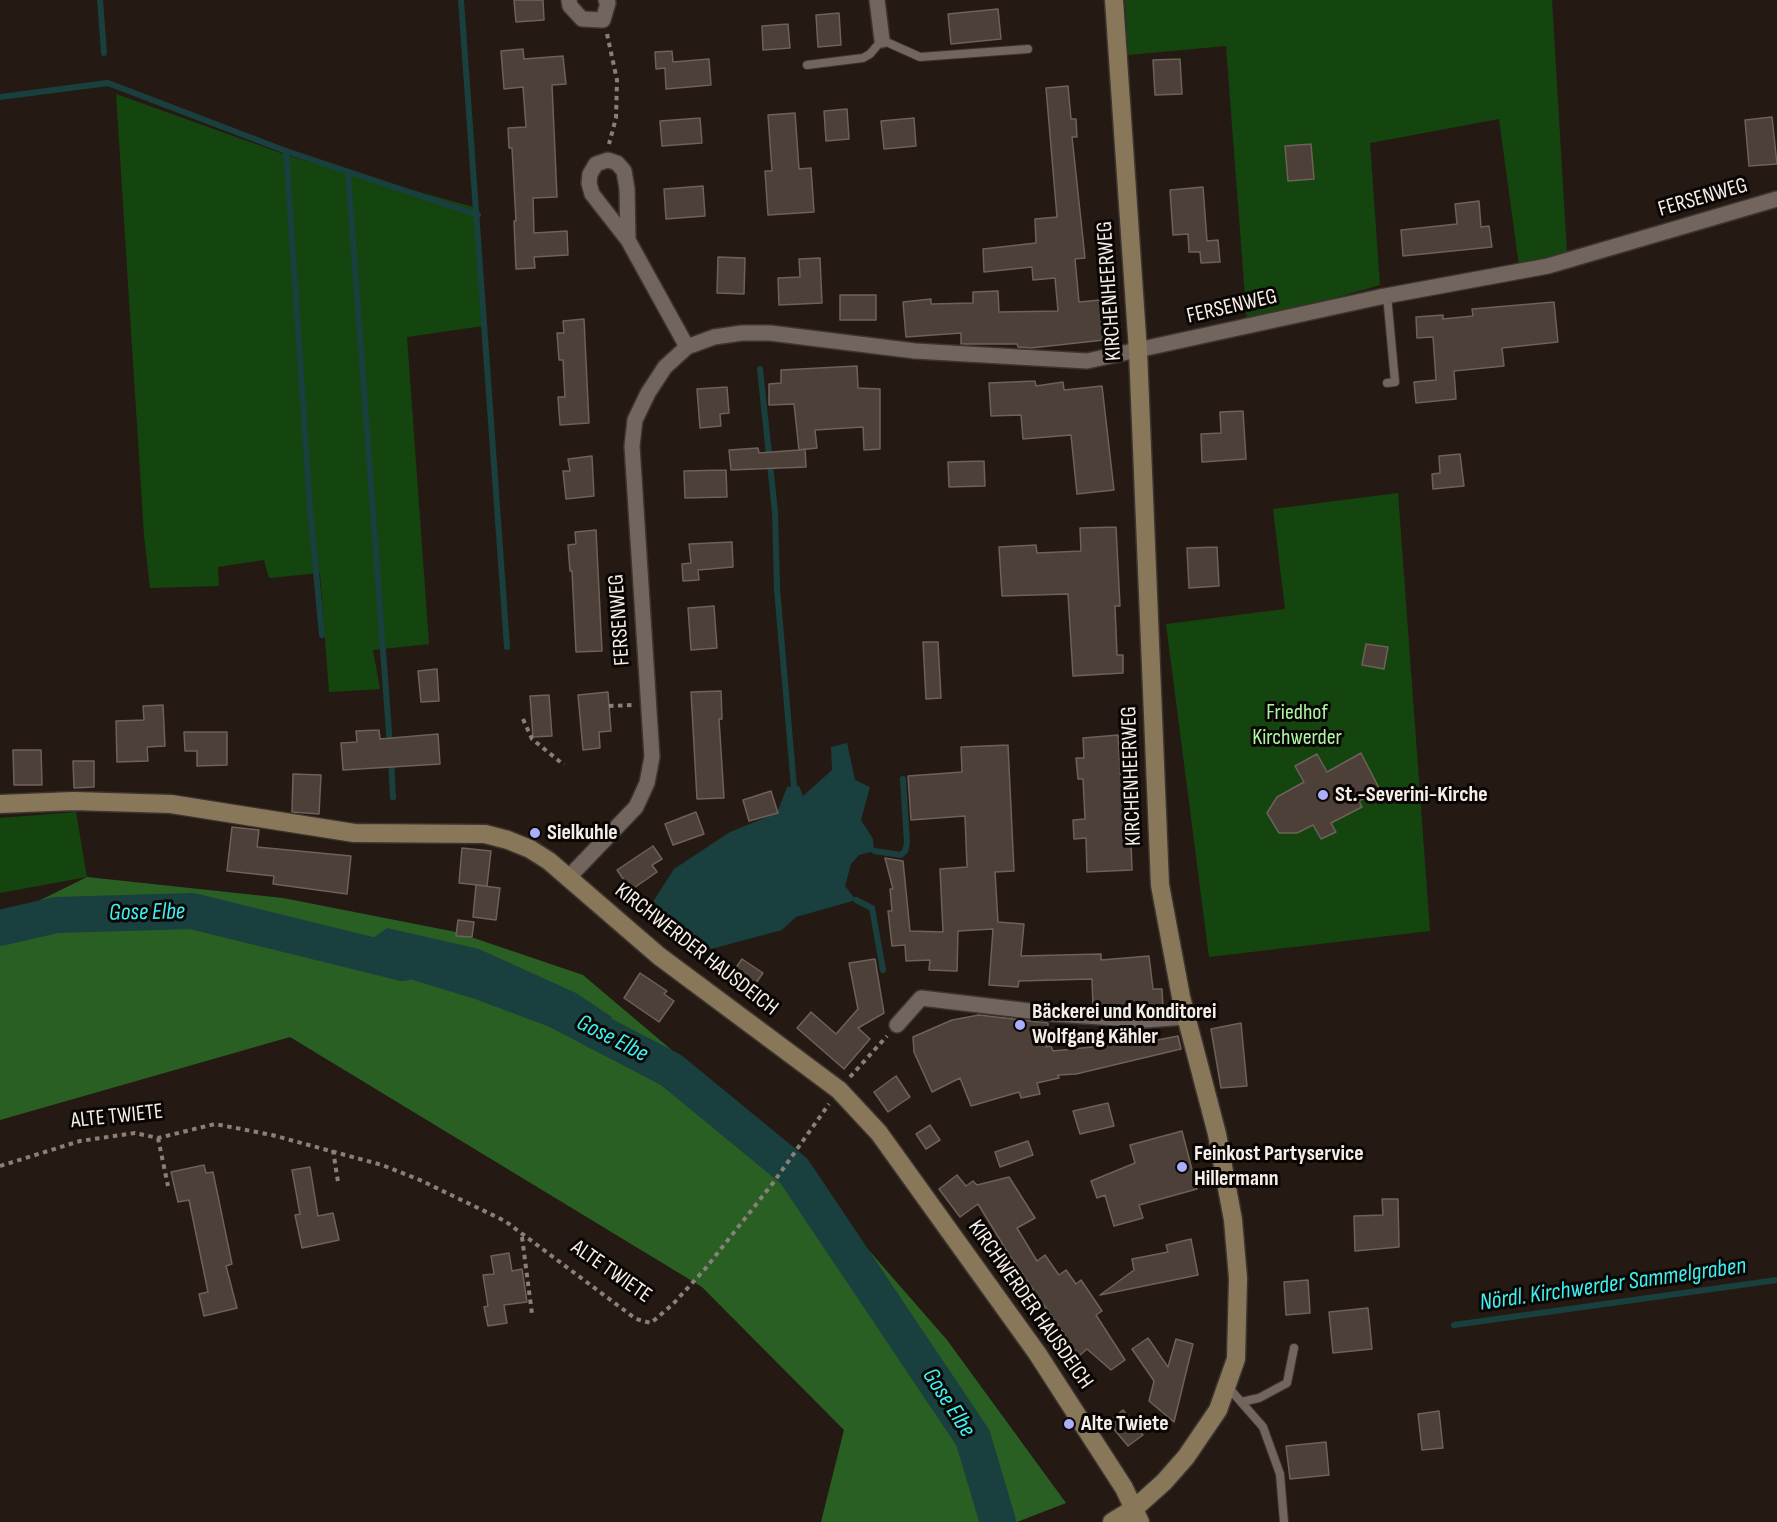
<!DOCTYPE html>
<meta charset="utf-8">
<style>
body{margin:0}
canvas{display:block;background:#241a13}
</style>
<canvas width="1777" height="1522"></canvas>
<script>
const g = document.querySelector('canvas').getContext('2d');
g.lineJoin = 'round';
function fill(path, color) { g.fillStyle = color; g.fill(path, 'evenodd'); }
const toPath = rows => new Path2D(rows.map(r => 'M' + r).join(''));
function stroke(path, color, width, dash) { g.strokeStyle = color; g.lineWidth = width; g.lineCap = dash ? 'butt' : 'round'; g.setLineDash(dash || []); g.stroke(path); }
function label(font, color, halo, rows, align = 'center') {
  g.font = font + ' "Sofia Sans Condensed",sans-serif'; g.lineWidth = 6; g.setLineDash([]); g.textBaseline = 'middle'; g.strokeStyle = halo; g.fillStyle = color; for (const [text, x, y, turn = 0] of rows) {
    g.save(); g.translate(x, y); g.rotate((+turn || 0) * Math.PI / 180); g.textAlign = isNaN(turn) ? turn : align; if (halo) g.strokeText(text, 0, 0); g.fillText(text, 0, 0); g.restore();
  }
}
const green = toPath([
 [1125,0,1552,0,1567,253,1519,266,1499,119,1370,143,1380,285,1247,323,1226,46,1128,55],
 [116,94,289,156,477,208,483,326,407,337,429,644,373,650,380,689,329,692,320,573,269,578,264,560,218,567,219,586,150,588,144,535],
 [1398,493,1430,931,1209,957,1166,624,1285,609,1273,509],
 [76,812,87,877,0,893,0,818]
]);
const forest = toPath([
 [87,877,283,898,456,932,583,975,758,1123,947,1340,1066,1503,1017,1522,821,1522,844,1430,702,1287,290,1037,0,1120,0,920]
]);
const water = toPath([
 [847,743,855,780,870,787,861,820,873,839,874,851,859,855,851,864,845,886,856,900,796,917,782,930,711,949,695,950,654,922,647,911,674,869,730,832,777,813,787,787,799,786,803,796,832,770,831,747],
 [387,928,479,949,576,993,612,1017,593,1050,558,1030,475,999,344,959]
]);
const stream = toPath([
 [100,0,104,53],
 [461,0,507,647],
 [0,97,108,83,286,151,478,215],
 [286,151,310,508,322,635],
 [348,172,390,746],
 [760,369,775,512,777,589,794,787],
 [391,759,393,797],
 [874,851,901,855,905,851,907,843,903,779],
 [856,900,872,908,883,970],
 [1454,1325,1777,1280]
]);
const river = toPath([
 [0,928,56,915,192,911,403,963],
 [558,1011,671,1070,794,1171,973,1438,998,1522]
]);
const building = toPath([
 [514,0,543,0,544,20,516,22,514,0],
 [998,9,1001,39,951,44,948,14,998,9],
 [839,13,841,45,818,47,816,15,839,13],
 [788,24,790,48,763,50,762,26,788,24],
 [523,49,524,59,563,56,566,84,552,85,557,197,533,198,534,233,567,231,568,255,534,257,535,268,516,269,514,221,516,221,512,148,509,148,508,128,526,127,523,87,504,89,501,51,523,49],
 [672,51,673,62,709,59,711,85,666,89,665,68,656,69,655,52,672,51],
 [1180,59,1182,94,1155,95,1153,60,1180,59],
 [1068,86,1071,119,1076,119,1077,137,1072,137,1085,258,1075,259,1079,302,1100,300,1104,340,1031,348,1018,347,1017,344,961,344,961,333,906,337,903,302,931,299,931,304,973,303,973,292,998,291,999,312,1058,311,1055,278,1033,280,1032,267,984,272,983,249,1036,243,1035,219,1057,217,1046,88,1068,86],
 [847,109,849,139,826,141,824,111,847,109],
 [795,113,799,169,811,168,814,212,768,215,765,171,772,171,768,115,795,113],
 [1772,117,1777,164,1749,166,1745,120,1772,117],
 [700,118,702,143,662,146,660,121,700,118],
 [914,118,916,146,884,149,881,121,914,118],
 [1311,144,1314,179,1288,181,1285,146,1311,144],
 [703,186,705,216,666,219,664,189,703,186],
 [1203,187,1207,241,1218,240,1220,262,1201,263,1200,252,1189,252,1188,234,1173,235,1170,190,1203,187],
 [1479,201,1481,227,1489,226,1492,247,1403,256,1401,230,1457,224,1455,204,1479,201],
 [718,257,745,258,744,294,717,293,718,257],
 [820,258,822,303,779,305,778,278,800,277,799,259,820,258],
 [840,295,876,295,876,320,840,320,840,295],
 [1554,302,1558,342,1502,348,1504,366,1454,371,1456,399,1416,403,1414,382,1436,380,1433,337,1417,338,1416,317,1443,315,1443,319,1473,316,1472,309,1554,302],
 [584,319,589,423,560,425,558,397,565,397,563,360,559,360,557,333,564,333,563,321,584,319],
 [857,366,858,388,880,389,880,449,864,450,863,427,815,430,817,448,799,450,805,449,806,467,731,470,729,450,758,448,759,453,799,450,794,404,769,405,769,384,781,383,781,370,857,366],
 [1035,381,1036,386,1063,382,1064,390,1102,386,1114,490,1077,494,1071,435,1023,439,1021,415,991,416,989,383,1035,381],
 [727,387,729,413,720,414,721,426,700,428,697,389,727,387],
 [1243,411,1246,459,1202,462,1201,434,1221,433,1220,412,1243,411],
 [1460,454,1464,486,1433,489,1432,474,1440,473,1439,456,1460,454],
 [592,456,594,496,566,499,563,471,570,471,568,459,592,456],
 [984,461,985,486,949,487,948,462,984,461],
 [726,470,727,497,685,498,684,471,726,470],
 [1116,527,1120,606,1115,606,1117,655,1123,655,1123,673,1073,676,1068,594,1002,596,999,547,1036,545,1037,553,1081,551,1080,528,1116,527],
 [596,530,602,651,576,652,572,571,570,571,568,545,576,544,575,532,596,530],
 [732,542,733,567,698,570,699,580,683,581,682,564,691,563,689,544,732,542],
 [1217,547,1219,586,1189,588,1187,548,1217,547],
 [714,606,717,648,691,650,688,608,714,606],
 [923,642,938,642,941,698,926,699,923,642],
 [1366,644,1388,647,1384,669,1362,665,1366,644],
 [437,669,439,701,421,702,418,671,437,669],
 [721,691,722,719,719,719,724,798,697,799,691,692,721,691],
 [608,692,611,731,599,732,600,748,583,750,578,695,608,692],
 [549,695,552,736,533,737,530,696,549,695],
 [163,705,165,746,147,747,148,761,117,762,116,721,144,720,143,706,163,705],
 [379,730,380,739,438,734,440,764,343,770,341,743,357,742,356,731,379,730],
 [184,732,227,732,227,765,197,766,197,751,185,751,184,732],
 [1118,735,1121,784,1129,784,1132,870,1087,872,1086,838,1074,839,1073,820,1085,819,1083,779,1078,779,1076,758,1084,758,1083,738,1118,735],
 [1008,745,1014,871,995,872,998,922,1024,924,1021,956,1101,954,1101,960,1149,956,1153,989,1162,989,1163,1008,1140,1010,1093,1007,1092,979,1019,981,1018,987,989,985,993,929,958,931,957,971,929,970,930,960,906,961,905,945,892,946,888,911,892,911,890,889,893,889,885,858,903,861,910,931,943,932,940,869,967,867,965,816,911,820,908,776,962,772,961,747,1008,745],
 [13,750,41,750,42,785,14,785,13,750],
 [1361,753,1380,790,1359,801,1362,807,1331,823,1336,832,1321,839,1313,825,1297,833,1279,833,1267,813,1277,797,1304,782,1295,766,1317,754,1327,772,1361,753],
 [73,761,94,761,94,787,74,788,73,761],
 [293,774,321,775,319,814,292,812,293,774],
 [771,791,778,813,749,821,743,800,771,791],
 [696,812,704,834,673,845,665,824,696,812],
 [232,827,259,830,257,847,351,856,347,894,273,884,274,876,227,871,232,827],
 [653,846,662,859,652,865,657,872,631,890,617,870,653,846],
 [462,848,491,851,487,886,459,883,462,848],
 [476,885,500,888,496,920,473,917,476,885],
 [458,920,474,922,472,937,456,936,458,920],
 [742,959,763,973,751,990,730,976,742,959],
 [875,959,884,1013,858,1028,870,1039,844,1069,797,1028,811,1012,836,1034,858,1009,849,963,875,959],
 [640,973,667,991,664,994,674,1001,659,1022,624,998,640,973],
 [979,1015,1048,1023,1046,1047,1051,1046,1053,1051,1131,1043,1132,1045,1178,1036,1181,1049,1076,1074,1058,1075,1059,1078,1037,1083,1040,1094,1021,1098,1019,1092,971,1106,960,1078,932,1092,914,1052,913,1037,952,1020,979,1015],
 [1241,1023,1247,1086,1221,1088,1211,1029,1241,1023],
 [896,1076,910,1097,888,1112,874,1092,896,1076],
 [1108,1103,1114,1126,1080,1134,1073,1111,1108,1103],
 [930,1125,940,1140,926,1149,916,1134,930,1125],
 [1182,1131,1197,1189,1139,1205,1143,1218,1114,1226,1105,1195,1097,1198,1091,1181,1135,1163,1130,1145,1182,1131],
 [1028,1141,1033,1155,1000,1167,995,1152,1028,1141],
 [204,1165,206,1173,213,1172,232,1264,226,1266,237,1308,204,1316,199,1294,208,1292,189,1200,178,1202,171,1172,204,1165],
 [310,1167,318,1216,333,1213,339,1240,302,1248,295,1215,300,1214,292,1170,310,1167],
 [957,1175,966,1186,973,1181,977,1185,1009,1177,1035,1218,1017,1228,1037,1261,1045,1255,1059,1275,1066,1270,1076,1284,1081,1280,1102,1311,1096,1315,1125,1360,1111,1370,1087,1349,1079,1356,1008,1253,978,1204,960,1217,939,1189,957,1175],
 [1382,1199,1398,1199,1399,1247,1355,1251,1354,1216,1383,1215,1382,1199],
 [1191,1239,1198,1275,1100,1295,1134,1270,1132,1259,1168,1252,1166,1245,1191,1239],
 [509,1253,512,1271,522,1269,527,1302,504,1305,507,1323,488,1326,484,1307,488,1306,483,1275,494,1274,491,1256,509,1253],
 [1308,1280,1310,1313,1286,1315,1284,1282,1308,1280],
 [1368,1308,1372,1349,1333,1353,1329,1312,1368,1308],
 [1148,1338,1168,1367,1176,1339,1193,1344,1174,1422,1149,1401,1154,1381,1132,1349,1148,1338],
 [1123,1410,1143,1435,1128,1446,1108,1422,1123,1410],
 [1439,1411,1443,1448,1422,1450,1418,1414,1439,1411],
 [1326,1442,1329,1475,1290,1479,1286,1446,1326,1442]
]);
const path = toPath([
 [607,34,617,80,616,118,609,144],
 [609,706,633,705],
 [523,719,532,739,564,765],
 [850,1077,887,1036],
 [158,1138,168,1186],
 [333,1150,338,1182],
 [0,1166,80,1141,135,1133,158,1138,215,1124,272,1135,382,1165,420,1180,505,1221,636,1319,651,1323,673,1304,705,1269,773,1183,829,1104],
 [522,1237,532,1314]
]);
const lane = toPath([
 [807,65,863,58,870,54,882,40,920,57,1028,49],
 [1387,383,1395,382,1387,295],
 [1228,1387,1263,1427,1280,1474,1284,1522],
 [1241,1402,1259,1398,1287,1383,1294,1348]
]);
const street = toPath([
 [569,0,570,6,582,19,603,20,608,3,606,0],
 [877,0,882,40],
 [628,240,592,194,589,183,590,174,596,164,608,160,617,163,624,171,627,189,628,240,687,347],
 [568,878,636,807,647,783,652,757,632,446,635,420,648,393,665,367,687,347,714,337,742,333,770,333,915,351,1087,361,1380,297,1548,266,1777,199],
 [897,1025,921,998,1055,1014,1146,1020,1186,1017]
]);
const secondary = toPath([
 [0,804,74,801,171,804,354,833,485,834,508,840,530,849,549,861,659,956,839,1090,879,1133,1037,1353,1124,1488,1140,1522],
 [1112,1522,1135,1508,1164,1482,1186,1457,1218,1410,1236,1359,1238,1278,1233,1220,1217,1134,1181,997,1160,885,1138,351,1114,0]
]);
const markers = [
 [1323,795,6,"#abaffb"],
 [535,833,6,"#abaffb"],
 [1020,1025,6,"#abaffb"],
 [1182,1167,6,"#abaffb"],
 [1069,1424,6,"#abaffb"]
];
const streetNames = [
 ["FERSENWEG",1703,198,-16],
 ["KIRCHENHEERWEG",1110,291,-94],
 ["FERSENWEG",1232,307,-13],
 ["FERSENWEG",620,620,-94],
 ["KIRCHENHEERWEG",1132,776,-92],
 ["KIRCHWERDER HAUSDEICH",696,950,38],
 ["ALTE TWIETE",117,1117,-6],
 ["ALTE TWIETE",611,1272,35],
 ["KIRCHWERDER HAUSDEICH",1030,1305,55]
];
const parkNames = [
 ["Friedhof",1297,713],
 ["Kirchwerder",1297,738]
];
const poiNames = [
 ["St.-Severini-Kirche",1335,795],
 ["Sielkuhle",547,833],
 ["Bäckerei und Konditorei",1032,1012],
 ["Wolfgang Kähler",1032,1037],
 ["Feinkost Partyservice",1194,1154],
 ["Hillermann",1194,1179],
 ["Alte Twiete",1081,1424]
];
const waterNames = [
 ["Gose Elbe",147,913,-1],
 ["Gose Elbe",612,1039,27],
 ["Nördl. Kirchwerder Sammelgraben",1613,1285,-8],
 ["Gose Elbe",948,1403,57]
];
fill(green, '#14450e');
fill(forest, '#2a5f24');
fill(water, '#193f3f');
stroke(stream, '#193f3f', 6);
stroke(river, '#193f3f', 36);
fill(building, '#4c4039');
stroke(building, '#6d6159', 1.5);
stroke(lane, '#3c3430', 10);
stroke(street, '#3c3430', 18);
stroke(secondary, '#3c3430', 21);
stroke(path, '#89807a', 4, [4.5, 4.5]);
stroke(lane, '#72655d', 8);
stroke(street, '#72655d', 15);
stroke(secondary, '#887859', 18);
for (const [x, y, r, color] of markers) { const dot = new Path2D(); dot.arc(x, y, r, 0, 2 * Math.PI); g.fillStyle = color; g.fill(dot); stroke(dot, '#0a0604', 2); }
label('22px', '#f6eee9', '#0a0604', streetNames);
label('22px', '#acf8a1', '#0a0604', parkNames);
label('bold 22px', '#f6eee9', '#0a0604', poiNames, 'left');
label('italic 24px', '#3ef1f2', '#0a0604', waterNames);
</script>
